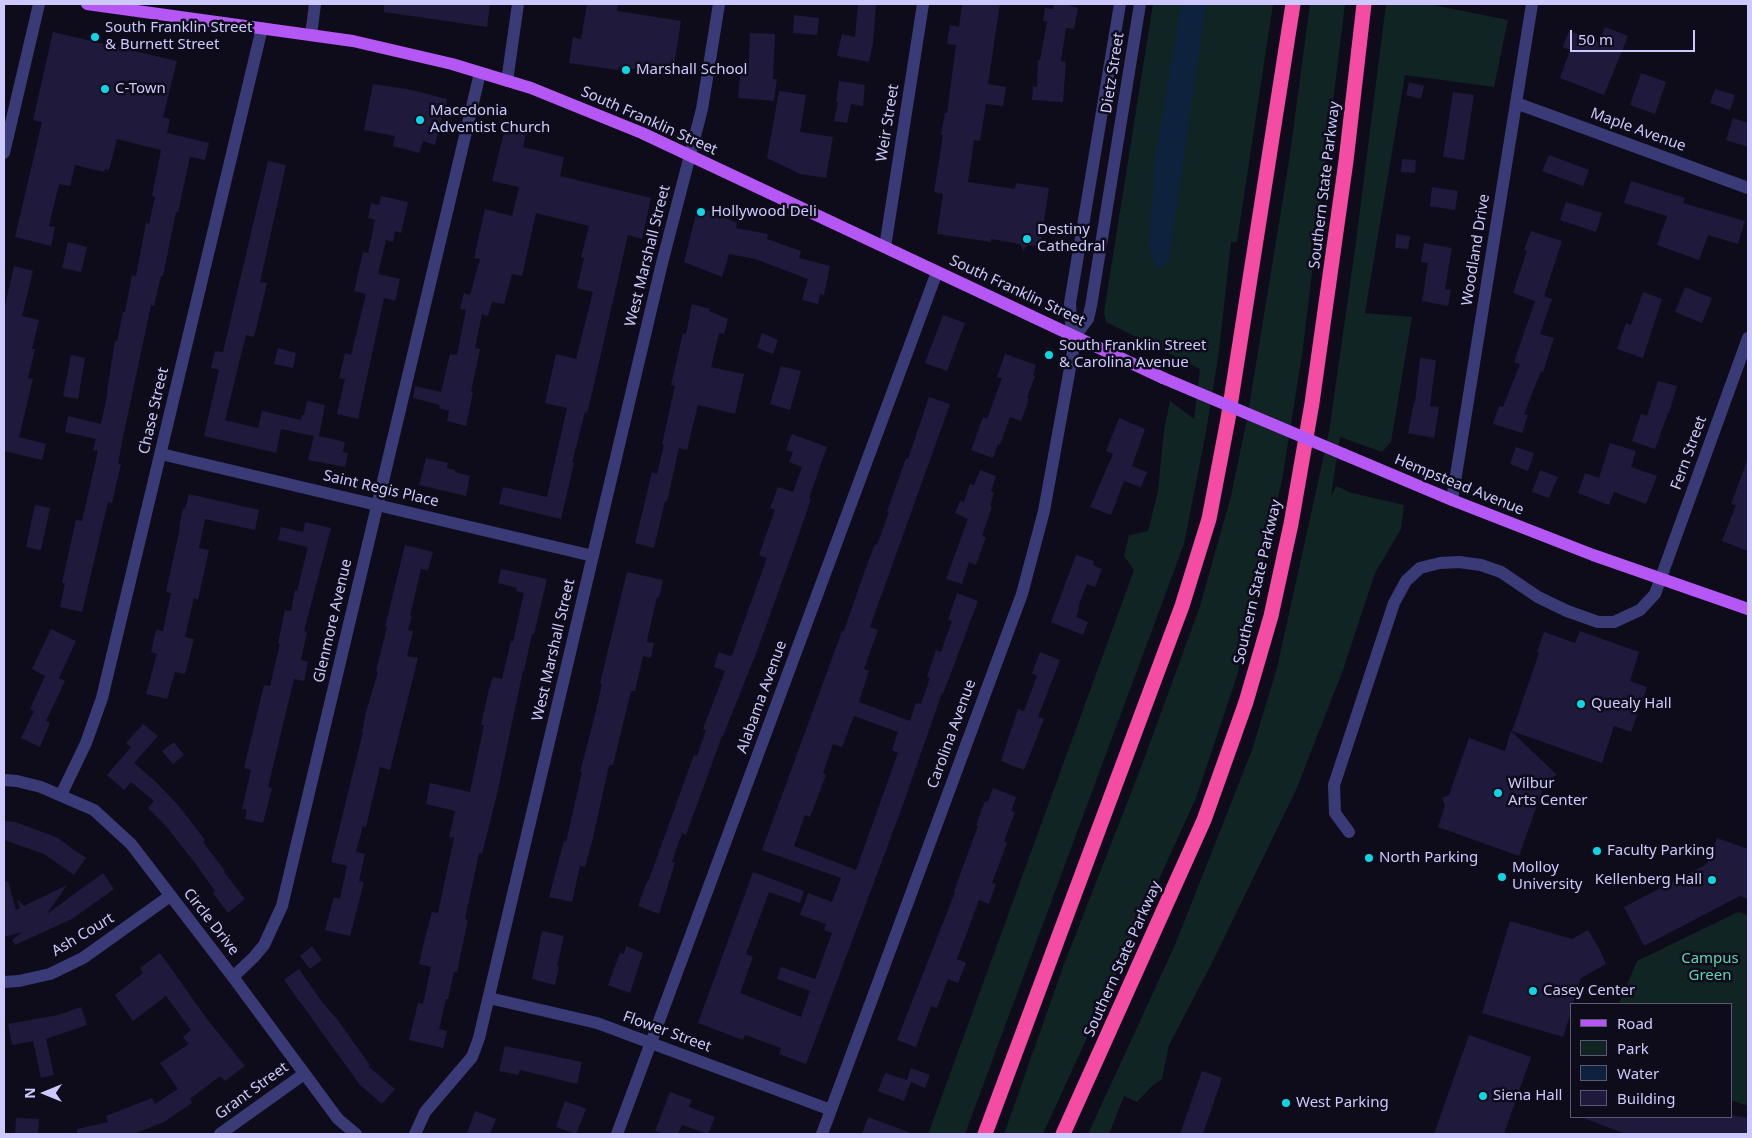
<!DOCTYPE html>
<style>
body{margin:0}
#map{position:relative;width:1752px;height:1138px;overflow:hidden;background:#0e0c1b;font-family:"Noto Sans",sans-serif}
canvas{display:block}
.frame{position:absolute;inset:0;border:5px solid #cdc9fc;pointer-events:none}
.legend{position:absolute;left:1570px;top:1003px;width:162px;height:115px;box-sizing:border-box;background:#0e0c1b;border:1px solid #5a5875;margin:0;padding:6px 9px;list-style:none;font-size:15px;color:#cdc9fc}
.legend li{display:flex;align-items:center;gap:10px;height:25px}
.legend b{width:25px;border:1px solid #5a5875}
.north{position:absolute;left:20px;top:1068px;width:50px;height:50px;-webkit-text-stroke:4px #0e0c1b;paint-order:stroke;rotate:270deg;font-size:14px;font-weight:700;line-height:20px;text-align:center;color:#cdc9fc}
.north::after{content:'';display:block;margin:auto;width:18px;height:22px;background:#cdc9fc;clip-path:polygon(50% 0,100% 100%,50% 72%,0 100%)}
.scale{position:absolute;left:1570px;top:30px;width:125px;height:22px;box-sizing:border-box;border:2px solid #cdc9fc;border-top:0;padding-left:6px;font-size:15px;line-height:18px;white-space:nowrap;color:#cdc9fc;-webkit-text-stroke:4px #0e0c1b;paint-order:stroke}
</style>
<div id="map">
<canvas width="1752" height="1138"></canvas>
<div class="frame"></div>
<ul class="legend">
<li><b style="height:6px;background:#b557f5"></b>Road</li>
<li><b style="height:14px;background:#0f2423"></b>Park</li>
<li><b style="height:14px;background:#0e223d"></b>Water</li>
<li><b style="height:14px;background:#1f193b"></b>Building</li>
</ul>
<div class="north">N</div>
<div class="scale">50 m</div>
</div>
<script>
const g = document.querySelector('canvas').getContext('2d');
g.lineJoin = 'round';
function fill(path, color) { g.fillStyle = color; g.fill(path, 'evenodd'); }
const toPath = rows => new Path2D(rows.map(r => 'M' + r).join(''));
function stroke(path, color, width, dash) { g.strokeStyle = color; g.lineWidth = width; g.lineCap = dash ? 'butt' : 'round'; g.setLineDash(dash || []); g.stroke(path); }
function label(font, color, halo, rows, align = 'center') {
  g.font = font + ' "Noto Sans",sans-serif'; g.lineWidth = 5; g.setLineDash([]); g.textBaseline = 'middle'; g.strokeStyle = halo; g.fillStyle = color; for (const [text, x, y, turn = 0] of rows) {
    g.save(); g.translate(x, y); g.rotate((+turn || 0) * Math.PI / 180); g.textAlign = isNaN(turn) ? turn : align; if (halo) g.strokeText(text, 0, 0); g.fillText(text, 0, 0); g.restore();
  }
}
const green = toPath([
 [1153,4,1273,4,1237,242,1231,242,1219,351,1206,432,1184,544,965,1134,928,1134,1134,570,1124,556,1129,535,1148,531,1158,491,1164,430,1170,401,1194,419,1200,369,1106,322,1104,312],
 [1310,4,1345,4,1302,355,1282,480,1237,676,1196,798,1043,1134,1004,1134,1063,967,1143,762,1200,606,1231,496,1247,419,1289,161],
 [1386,4,1428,4,1508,20,1494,87,1405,75,1365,313,1412,317,1391,442,1382,452,1340,437,1331,496,1336,486,1352,493,1404,505,1401,529,1375,573,1343,670,1296,790,1211,965,1169,1045,1162,1079,1152,1086,1137,1102,1124,1096,1109,1134,1088,1134,1175,945,1252,750,1277,668,1329,432,1355,249],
 [1738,912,1748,915,1748,1106,1731,1100,1731,1004,1619,1004,1637,961]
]);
const water = toPath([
 [1181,4,1206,4,1169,261,1157,269,1149,248,1155,158]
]);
const building = toPath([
 [384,4,490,4,487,27,384,12],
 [587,4,618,4,617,11,681,21,673,72,653,68,652,72,619,67,618,70,569,63,573,37,581,39],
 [858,4,876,5,873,43,869,62,837,56,842,34,855,37],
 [962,4,1000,4,988,84,1006,87,1003,106,986,104,980,141,974,140,968,182,1015,189,1016,183,1049,188,1040,247,1028,245,1023,251,1020,244,991,239,991,242,937,234,943,194,934,192,943,135,941,135,945,113,947,113,956,45,947,44,950,25,959,27],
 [1054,4,1071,4,1071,6,1078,8,1074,29,1066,28,1061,61,1066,62,1063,102,1032,100,1033,86,1037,87,1038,60,1040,60,1047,22,1043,21,1045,8,1053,9],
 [794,15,819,18,817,35,793,33],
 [1605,27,1628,36,1604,95,1560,78,1570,50,1563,47,1569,31,1599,42],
 [53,32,177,61,163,117,170,119,167,133,209,143,205,160,190,157,178,212,176,212,163,276,161,276,154,306,151,305,123,437,118,464,121,464,112,503,108,502,82,612,60,607,65,583,62,583,76,520,82,521,98,451,93,450,96,439,65,432,68,416,101,424,108,391,107,391,115,341,117,342,123,312,125,312,132,275,136,276,146,223,149,224,155,197,152,196,161,150,117,139,109,170,105,169,104,172,75,165,70,186,59,184,49,226,55,227,51,246,15,237,42,122,33,120],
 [750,33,775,34,773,79,777,79,774,101,738,98,740,75,748,76],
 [1641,73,1666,82,1655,114,1630,105],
 [839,81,865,85,863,106,851,104,847,123,834,121,838,102,836,102],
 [1409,82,1424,86,1421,99,1406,95],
 [373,84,407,89,447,99,435,145,423,141,419,153,393,146,395,136,364,130],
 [1715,89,1735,95,1730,110,1710,103],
 [779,91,806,95,800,132,833,137,826,178,800,174,767,158],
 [1453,92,1474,95,1464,160,1443,157],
 [1733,118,1748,123,1748,147,1726,140],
 [507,124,525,129,524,134,526,134,523,147,564,157,560,176,651,198,642,239,628,235,592,393,587,413,585,412,572,463,574,463,561,519,499,504,503,487,547,497,567,408,545,403,556,354,576,359,593,292,577,288,584,258,581,257,589,226,536,213,522,276,512,274,504,304,492,302,488,316,482,314,475,348,480,349,471,392,473,392,466,426,447,421,449,411,439,408,440,405,413,398,415,386,441,392,450,354,457,355,466,310,460,309,464,293,470,295,480,259,474,258,485,209,512,216,519,187,492,181,505,129,506,129],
 [1549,155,1589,170,1583,186,1542,171],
 [1402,159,1416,160,1415,173,1401,172],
 [268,161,286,165,260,282,267,283,261,308,254,337,246,335,225,420,258,428,262,411,301,420,302,415,304,415,307,401,325,405,319,436,345,442,343,452,348,453,345,467,308,460,314,436,281,429,276,453,204,436,219,370,211,368,215,351,223,352],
 [1631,181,1685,198,1683,203,1745,221,1738,244,1708,235,1699,260,1657,245,1667,216,1624,203],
 [1432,187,1458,191,1455,210,1430,206],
 [381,196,408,202,401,233,395,231,393,242,386,240,378,274,400,279,395,301,384,298,358,419,337,414,345,379,339,378,345,353,351,355,366,294,354,291,363,252,368,253,375,220,368,218,371,203,379,205],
 [1566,202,1602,213,1596,232,1560,220],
 [698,206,737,223,736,228,768,234,767,239,801,251,799,258,830,266,824,295,820,294,818,304,802,300,808,279,755,259,729,254,722,277,684,262],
 [1531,231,1562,241,1544,296,1552,299,1540,334,1554,338,1543,372,1541,371,1524,414,1528,415,1522,433,1493,424,1499,406,1503,407,1520,364,1514,362,1535,301,1513,293,1527,251,1524,250],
 [1396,234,1410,236,1408,249,1395,248],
 [68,242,87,247,81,272,62,268],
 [1424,243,1452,248,1445,289,1451,290,1448,306,1422,301,1428,263,1421,262],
 [14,266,33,271,22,316,39,320,32,349,35,349,28,378,33,379,19,437,46,444,42,460,4,451,4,310],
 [1685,287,1712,298,1702,323,1675,312],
 [1643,292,1662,299,1643,358,1617,349,1626,323,1631,325],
 [692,304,710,309,709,311,728,319,724,334,719,333,711,367,744,374,735,414,698,405,687,450,679,448,667,502,665,501,654,548,635,543,652,472,657,474,664,445,662,444,675,386,671,385,683,333,686,334],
 [943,315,965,323,947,371,925,363],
 [762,333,778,340,773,354,757,348],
 [278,348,296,353,293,368,274,364],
 [1005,354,1036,365,1033,375,1035,376,1027,398,1029,399,1026,408,1021,421,1010,417,1000,445,998,444,993,458,971,450,983,417,987,419,1002,378,997,377],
 [71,355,85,358,78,399,63,396],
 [1420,358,1436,360,1430,406,1439,407,1434,438,1408,433,1414,403,1415,403],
 [781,366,801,371,790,410,770,404],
 [1658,381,1677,386,1669,413,1668,413,1655,449,1632,441,1641,414,1647,416],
 [929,397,950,404,870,627,878,630,864,669,869,671,859,702,910,721,916,703,921,704,930,678,927,676,936,650,941,652,952,621,948,620,957,593,978,601,943,694,942,693,901,810,806,1064,779,1054,781,1048,745,1035,743,1040,698,1023,753,872,804,891,800,903,769,892,746,954,753,957,740,993,801,1017,810,991,777,979,781,967,815,979,832,933,824,930,826,924,800,915,808,893,832,902,841,878,762,850,842,631,844,631,864,573,875,544,877,545,889,512,887,512,906,458,908,459],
 [854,716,898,732,892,750,898,753,856,870,794,846,805,815,810,817,826,775,823,773,833,744,842,747],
 [1119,418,1145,429,1132,466,1147,472,1141,487,1124,481,1111,515,1090,507,1113,454,1106,451],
 [792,434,827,447,809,498,811,499,799,534,757,651,723,736,722,736,686,835,682,833,672,862,675,863,659,914,638,906,647,881,648,882,694,755,697,756,706,730,703,729,725,671,714,667,719,652,730,656,732,655,767,558,759,555,775,510,770,508,778,487,793,492,802,467,789,462,793,452,786,450],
 [1610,443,1636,451,1631,467,1657,476,1646,504,1614,492,1609,505,1578,493,1585,473,1599,478],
 [1516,447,1534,453,1528,471,1510,464],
 [426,458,448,463,447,468,455,470,455,472,470,476,466,496,419,485],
 [1747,461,1748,461,1748,551,1722,541,1736,505,1731,504],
 [980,470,996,476,991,491,994,493,990,506,992,507,982,536,986,537,976,565,969,562,962,584,946,579,968,519,955,513,960,501,964,502,970,484,974,485],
 [1540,470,1558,477,1549,498,1532,492],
 [189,494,259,510,255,530,205,519,199,548,209,550,198,600,194,598,185,637,194,639,185,674,175,672,167,699,146,694,157,654,151,652,156,630,163,631,171,593,166,592,180,528,179,528,183,508,185,509],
 [35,505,50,508,41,550,26,547],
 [305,522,331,528,304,631,307,632,301,660,308,662,304,681,294,679,268,787,272,788,263,823,245,819,247,810,242,809,251,770,244,768,264,685,270,686,280,644,278,643,285,610,291,611,295,590,297,591,308,547,278,540,281,527,303,532],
 [405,545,433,552,428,570,421,569,410,616,412,616,408,630,413,631,407,656,418,658,390,770,380,767,366,827,363,826,356,852,365,854,359,881,364,882,350,936,325,930,334,897,340,899,347,866,331,862,363,732,362,732,366,712,378,672,376,671,387,627,385,627],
 [1076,555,1094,561,1093,565,1102,569,1095,587,1087,584,1078,607,1079,608,1076,617,1088,622,1083,635,1051,622],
 [501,569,547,579,534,634,532,634,524,671,523,671,497,794,482,854,479,853,465,919,468,920,457,972,454,972,448,999,446,999,443,1012,439,1029,447,1031,443,1048,409,1040,418,1003,423,1004,431,967,419,964,424,942,432,912,438,913,454,838,449,837,455,811,426,804,430,783,470,792,484,725,481,725,488,693,493,677,502,679,511,641,513,642,524,593,516,591,517,588,498,583],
 [627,572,663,580,659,598,657,597,647,640,647,642,654,643,651,658,643,656,635,691,631,691,613,765,609,765,593,838,585,867,580,866,572,902,549,897,564,841,566,842,582,772,580,772,594,719,602,684,600,683],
 [51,629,76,641,59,678,65,681,46,721,50,723,40,747,21,738,34,711,30,709,45,676,32,669],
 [1580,631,1639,652,1630,681,1647,687,1631,732,1614,726,1602,763,1512,731,1539,653,1537,652,1544,632,1575,643],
 [1040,652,1060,660,1038,717,1044,719,1024,770,1001,761,1018,709,1024,711,1037,676,1032,673],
 [143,724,158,736,134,763,155,781,178,805,205,840,203,842,225,871,224,872,245,899,228,913,213,893,215,891,195,863,166,826,148,808,154,801,131,782,124,790,107,775,131,747,126,743],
 [1511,731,1557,775,1546,780,1519,856,1438,827,1445,806,1442,798,1449,795,1469,738,1505,751],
 [174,742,184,755,173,764,162,751],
 [993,788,1016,797,1011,811,1015,812,1004,841,1007,843,992,883,996,884,989,904,979,900,957,959,966,963,958,983,948,979,937,1008,931,1006,916,1047,897,1040,955,892,954,891,978,826,976,825,985,801,988,802],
 [4,821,15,822,56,837,86,858,74,875,44,854,4,840],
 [1717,838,1748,849,1748,899,1740,896,1644,946,1624,907,1707,864],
 [103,873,114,889,72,919,15,945,12,940,22,932,4,937,4,882,8,881,16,910,20,908,17,900,18,900,24,906,67,885,47,914],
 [1510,921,1572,939,1588,930,1600,950,1606,964,1581,978,1573,1004,1571,1004,1571,1012,1563,1037,1482,1013],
 [542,931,564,936,557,966,559,966,555,985,532,979],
 [312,946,322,960,310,969,300,956],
 [626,946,643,953,630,993,608,985,620,953,624,954],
 [160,953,207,1019,245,1066,225,1081,220,1076,190,1099,192,1103,164,1122,133,1134,77,1134,77,1129,108,1122,106,1116,152,1098,155,1104,178,1089,160,1063,189,1044,183,1037,191,1030,166,996,133,1021,115,995,143,973,140,968],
 [299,969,322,1002,337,1019,370,1065,368,1066,395,1089,382,1104,360,1085,284,980],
 [81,1007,87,1025,46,1039,54,1075,41,1078,33,1041,12,1045,8,1024,58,1015],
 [1469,1035,1531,1057,1504,1134,1434,1134],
 [505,1046,582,1062,577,1084,520,1070,518,1075,499,1071],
 [911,1068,930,1075,925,1088,911,1082,904,1101,878,1091,885,1073,907,1080],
 [1202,1071,1222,1078,1203,1134,1180,1134],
 [670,1092,692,1100,689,1107,715,1117,708,1134,682,1125,678,1134,664,1134,655,1131],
 [565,1101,586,1109,576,1134,556,1127],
 [475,1111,496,1119,490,1134,467,1134],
 [1731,1115,1748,1118,1748,1134,1626,1134,1583,1118,1583,1117,1731,1117],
 [868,1117,911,1133,910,1134,862,1134],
 [16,1118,39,1119,38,1134,15,1134]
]);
const minor = toPath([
 [311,35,315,4],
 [507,81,518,4],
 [1516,103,1748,188],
 [4,153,39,4],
 [885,247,923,4],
 [1076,335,1088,319,1091,306,1140,4],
 [1076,335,1071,324,1070,303,1120,4],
 [161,454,593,556],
 [1452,500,1532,4],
 [4,780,17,781,41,787,94,810,131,844,233,977,338,1119,356,1134],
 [61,795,86,743,102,698,262,28],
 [1349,832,1335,813,1334,785,1394,603,1406,581,1420,568,1440,563,1459,562,1481,565,1501,572,1538,597,1567,611,1598,622,1614,622,1640,610,1655,594,1748,338],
 [233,977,254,957,264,945,282,906,480,73],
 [4,982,19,981,50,974,83,958,170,896],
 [489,998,597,1023,831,1110],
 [220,1134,304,1074],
 [415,1134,425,1112,472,1057,479,1038,662,263,702,109,719,4],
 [617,1134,937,272],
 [822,1134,1022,594,1044,511,1076,335]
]);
const major = toPath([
 [87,4,353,41,452,64,531,88,642,133,1163,378],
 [1343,454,1452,500,1593,555,1748,609]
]);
const highway = toPath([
 [985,1134,1182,606,1209,519,1228,419,1293,4],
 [1063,1134,1204,820,1246,702,1271,616,1291,524,1312,403,1346,161,1364,4]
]);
const majorBridge = toPath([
 [1163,378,1343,454]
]);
const markers = [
 [95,37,5,"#0ed5e3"],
 [626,70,5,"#0ed5e3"],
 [105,89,5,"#0ed5e3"],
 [420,120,5,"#0ed5e3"],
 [701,212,5,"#0ed5e3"],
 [1027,239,5,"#0ed5e3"],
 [1049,355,5,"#0ed5e3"],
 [1581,704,5,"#0ed5e3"],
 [1498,793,5,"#0ed5e3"],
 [1597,851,5,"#0ed5e3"],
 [1369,858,5,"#0ed5e3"],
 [1502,877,5,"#0ed5e3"],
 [1712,880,5,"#0ed5e3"],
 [1533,991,5,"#0ed5e3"],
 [1483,1096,5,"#0ed5e3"],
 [1286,1103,5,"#0ed5e3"]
];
const poiNames = [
 ["South Franklin Street",105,28],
 ["& Burnett Street",105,45],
 ["Marshall School",636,70],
 ["C-Town",115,89],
 ["Macedonia",430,111],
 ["Adventist Church",430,128],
 ["Hollywood Deli",711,212],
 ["Destiny",1037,230],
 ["Cathedral",1037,247],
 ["South Franklin Street",1059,346],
 ["& Carolina Avenue",1059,363],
 ["Quealy Hall",1591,704],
 ["Wilbur",1508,784],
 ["Arts Center",1508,801],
 ["Faculty Parking",1607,851],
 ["North Parking",1379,858],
 ["Molloy",1512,868],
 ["University",1512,885],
 ["Kellenberg Hall",1702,880,"right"],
 ["Casey Center",1543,991],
 ["Siena Hall",1493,1096],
 ["West Parking",1296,1103]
];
const streetNames = [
 ["Dietz Street",1113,73,-81],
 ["South Franklin Street",649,121,24],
 ["Weir Street",888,123,-81],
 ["Maple Avenue",1638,130,20],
 ["Southern State Parkway",1325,185,-83],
 ["Woodland Drive",1476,250,-81],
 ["West Marshall Street",648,256,-76],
 ["South Franklin Street",1017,291,25],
 ["Chase Street",154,411,-77],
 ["Fern Street",1689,453,-70],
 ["Hempstead Avenue",1459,485,22],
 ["Saint Regis Place",381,489,13],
 ["Southern State Parkway",1258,582,-77],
 ["Glenmore Avenue",333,621,-77],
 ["West Marshall Street",554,650,-77],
 ["Alabama Avenue",762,697,-70],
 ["Carolina Avenue",952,734,-70],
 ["Circle Drive",211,922,52],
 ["Ash Court",83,935,-31],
 ["Southern State Parkway",1123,959,-66],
 ["Flower Street",667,1032,20],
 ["Grant Street",252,1091,-36]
];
const parkNames = [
 ["Campus",1710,959],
 ["Green",1710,976]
];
fill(green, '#0f2423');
fill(water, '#0e223d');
fill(building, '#1f193b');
stroke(minor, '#3a3a77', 12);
stroke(major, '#b557f5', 12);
stroke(highway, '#f44ca2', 15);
stroke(majorBridge, '#b557f5', 12);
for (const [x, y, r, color] of markers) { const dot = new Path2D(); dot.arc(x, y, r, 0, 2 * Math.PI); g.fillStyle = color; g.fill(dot); stroke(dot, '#0e0c1b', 2); }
label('15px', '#cdc9fc', '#0e0c1b', poiNames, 'left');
label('15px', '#cdc9fc', '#0e0c1b', streetNames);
label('15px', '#5bd6b3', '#0e0c1b', parkNames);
</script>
